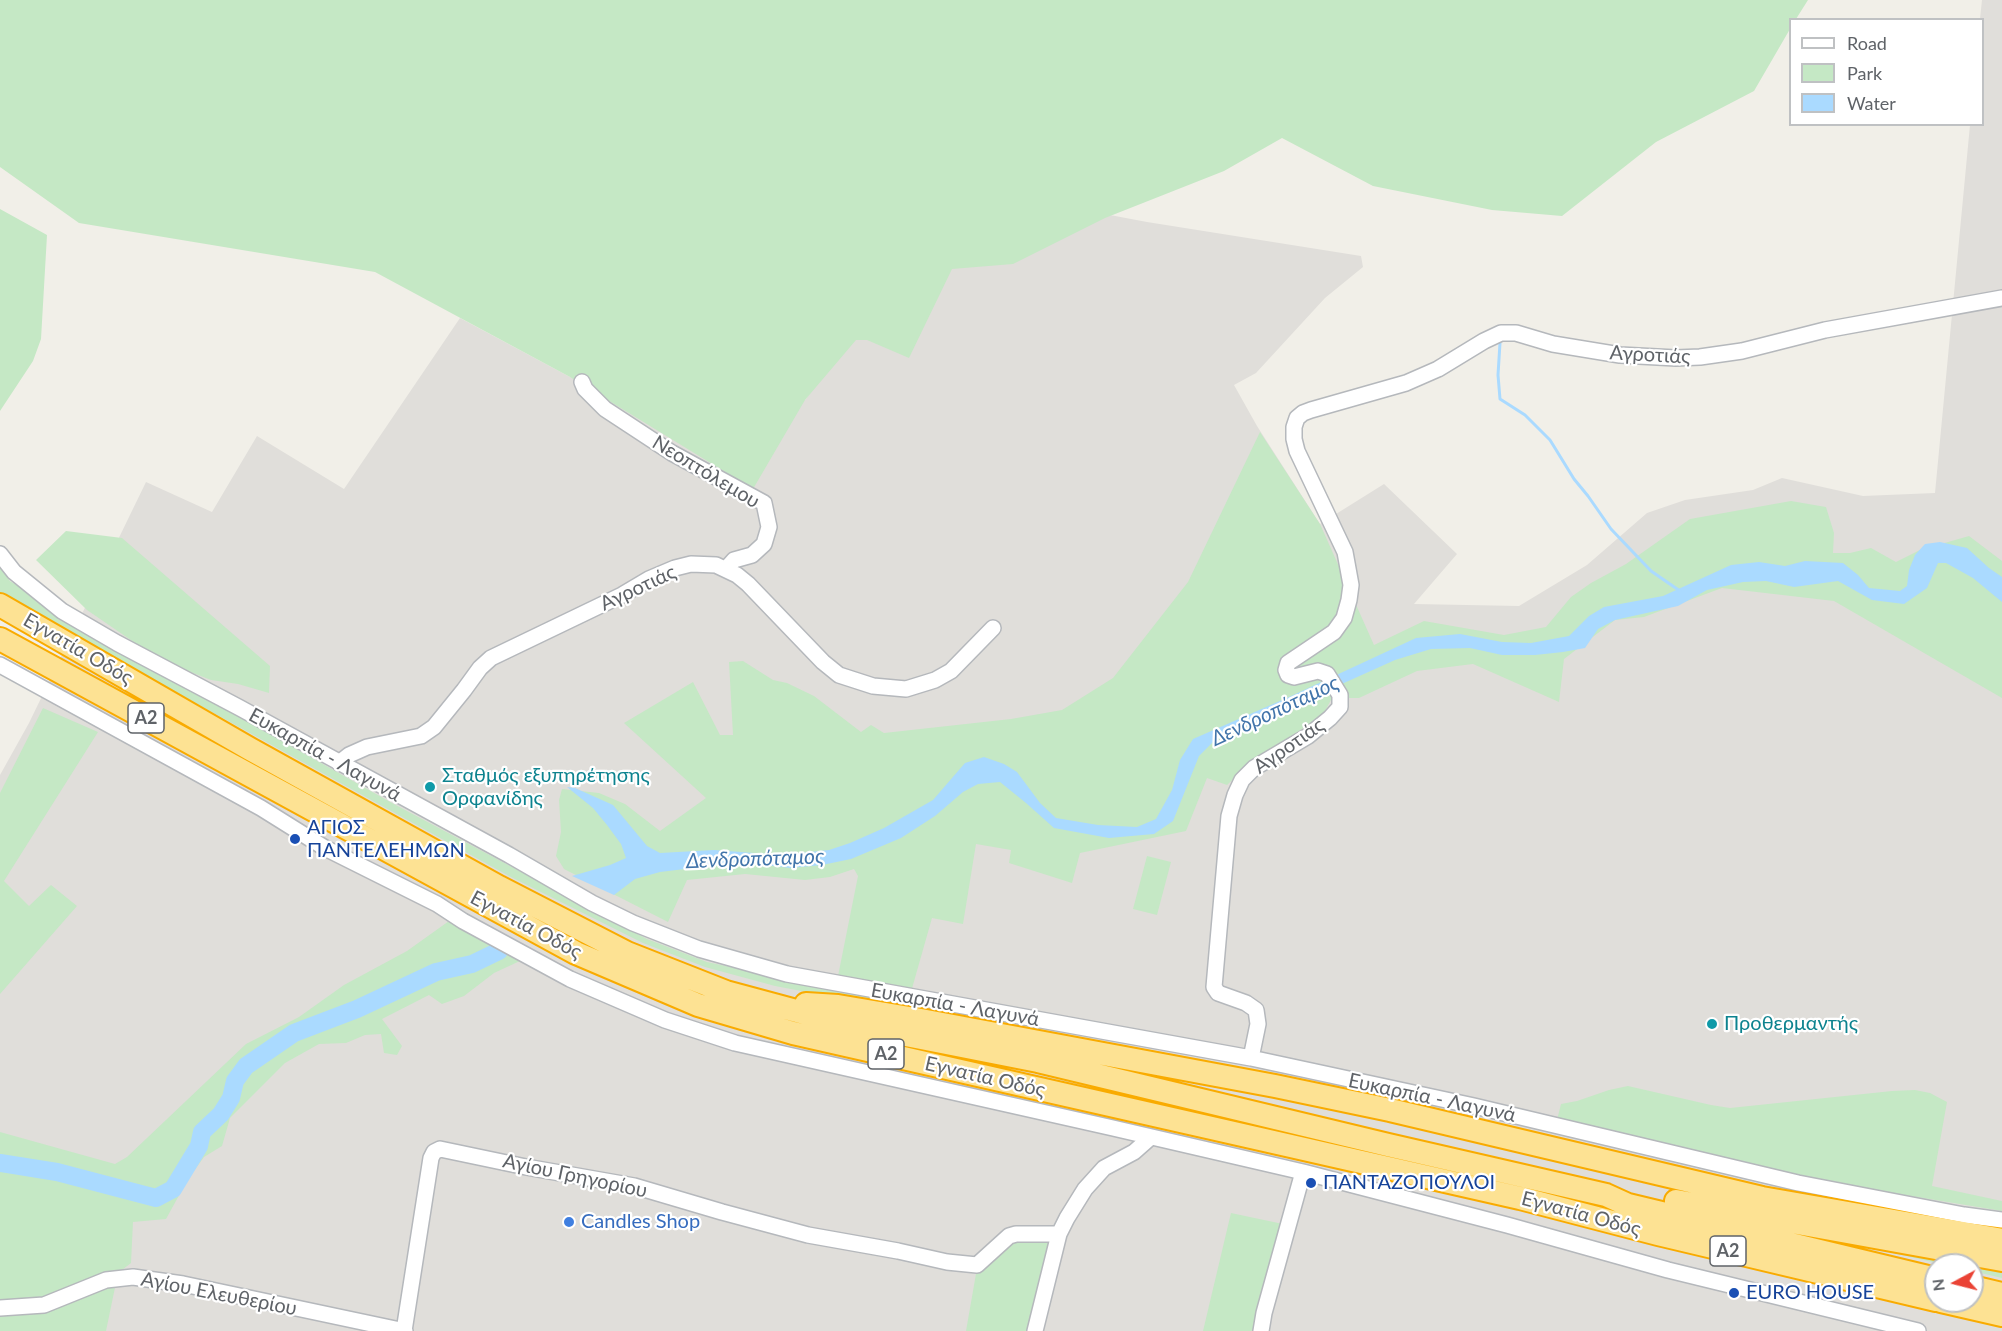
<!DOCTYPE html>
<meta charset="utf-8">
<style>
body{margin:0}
#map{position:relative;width:2002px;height:1331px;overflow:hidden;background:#f1efe8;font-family:Lato,sans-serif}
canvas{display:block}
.legend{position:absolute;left:1789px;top:18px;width:195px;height:108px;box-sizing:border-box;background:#fff;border:2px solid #bfc1c3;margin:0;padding:8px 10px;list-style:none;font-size:18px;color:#5f6368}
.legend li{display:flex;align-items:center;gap:12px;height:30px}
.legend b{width:30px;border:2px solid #bfc1c3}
.north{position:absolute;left:1924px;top:1253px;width:60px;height:60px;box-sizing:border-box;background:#fff;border:2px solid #bfc1c3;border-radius:50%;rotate:263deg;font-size:16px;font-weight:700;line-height:24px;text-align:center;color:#5f6368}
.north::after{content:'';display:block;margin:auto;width:21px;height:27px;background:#ea4335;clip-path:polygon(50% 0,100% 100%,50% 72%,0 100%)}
</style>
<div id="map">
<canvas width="2002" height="1331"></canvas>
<ul class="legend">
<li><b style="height:8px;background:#fff"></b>Road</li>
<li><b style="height:16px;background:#c5e8c5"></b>Park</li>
<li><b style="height:16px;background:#aadaff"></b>Water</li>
</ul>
<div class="north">N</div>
</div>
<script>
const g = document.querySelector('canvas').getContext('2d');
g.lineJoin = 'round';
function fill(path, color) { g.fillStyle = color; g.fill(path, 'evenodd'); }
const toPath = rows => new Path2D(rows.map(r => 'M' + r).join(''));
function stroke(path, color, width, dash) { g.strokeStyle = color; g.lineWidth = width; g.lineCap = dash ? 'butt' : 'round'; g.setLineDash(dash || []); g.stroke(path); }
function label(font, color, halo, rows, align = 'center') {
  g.font = font + ' Lato,sans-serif'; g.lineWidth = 4.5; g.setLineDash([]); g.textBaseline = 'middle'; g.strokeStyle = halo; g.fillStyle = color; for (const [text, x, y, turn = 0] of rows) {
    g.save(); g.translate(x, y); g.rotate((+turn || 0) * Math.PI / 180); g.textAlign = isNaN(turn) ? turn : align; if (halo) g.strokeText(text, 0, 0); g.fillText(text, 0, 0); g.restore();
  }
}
const industrial = toPath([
 [1982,0,2002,0,2002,1331,0,1331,0,775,29,723,146,482,212,512,257,436,344,489,460,318,570,377,805,400,858,320,1041,202,1147,222,1361,256,1363,267,1325,298,1256,373,1234,385,1257,426,1320,524,1384,484,1457,554,1414,604,1519,606,1587,565,1647,513,1685,500,1753,490,1782,478,1863,496,1935,493,1970,125,1982,124,1982,20,1980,19],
 [1936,1265,1972,1265,1972,1301,1936,1301]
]);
const green = toPath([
 [0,0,1808,0,1796,19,1790,20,1790,29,1754,91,1656,142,1562,216,1492,210,1373,186,1282,138,1224,171,1105,218,1013,264,952,269,909,358,867,340,856,340,805,400,753,489,570,377,375,272,79,223,0,167],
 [0,209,47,235,41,339,33,361,0,411],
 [1260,432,1320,524,1374,645,1424,621,1504,635,1546,627,1571,597,1591,583,1626,564,1690,519,1791,501,1826,507,1834,533,1833,553,1850,553,1871,548,1896,562,1920,550,1969,536,2002,561,2002,698,1834,601,1722,588,1644,617,1615,620,1564,659,1559,702,1473,664,1417,671,1359,698,1332,698,1325,711,1314,721,1248,765,1227,785,1207,778,1186,831,1080,853,1072,883,1009,863,1011,850,976,844,963,924,932,918,911,992,838,976,858,876,854,869,830,877,805,880,745,874,687,880,668,922,564,869,556,856,561,832,559,800,562,789,599,793,625,804,660,831,706,798,624,723,693,682,720,735,733,735,729,662,743,661,773,680,787,683,814,696,861,732,871,725,884,733,1011,719,1062,710,1113,678,1188,582],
 [66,531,122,538,270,666,269,693,238,684,211,680,160,660,87,610,36,560],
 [0,566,10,581,149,666,392,803,647,939,707,962,1013,1027,1294,1078,1291,1084,775,986,705,967,643,943,509,876,0,595],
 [43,708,98,732,4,881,29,906,51,885,77,906,0,994,0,793],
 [1147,856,1171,862,1157,915,1133,909],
 [449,921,520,961,494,973,464,996,442,1004,429,995,382,1019,402,1046,397,1055,384,1053,381,1034,365,1035,346,1043,319,1044,285,1063,230,1118,222,1146,204,1157,188,1179,166,1219,133,1222,131,1263,118,1273,106,1331,0,1331,0,1132,115,1164,127,1157,246,1044,299,1017,344,985,407,951],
 [1628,1086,1711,1105,1730,1108,1892,1091,1915,1090,1930,1093,1947,1102,1932,1186,2002,1201,2002,1211,1899,1194,1785,1172,1557,1120,1561,1104,1577,1101,1609,1090],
 [1231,1213,1283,1224,1257,1331,1203,1331],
 [1005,1238,1054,1242,1031,1331,966,1331,977,1268,997,1258],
 [1841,1241,2002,1266,2002,1278,1972,1271,1972,1265,1945,1265]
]);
const water = toPath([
 [1940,542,1967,548,1989,568,2002,577,2002,602,1973,578,1946,563,1938,563,1927,588,1904,604,1872,600,1838,581,1794,587,1766,581,1743,582,1707,590,1678,606,1615,620,1598,629,1585,648,1563,652,1535,655,1502,655,1470,648,1431,649,1395,660,1253,724,1216,739,1199,756,1173,821,1154,834,1109,838,1054,828,1026,803,1000,782,978,784,963,792,935,816,901,838,851,859,822,865,790,868,742,862,660,872,635,879,614,895,572,876,610,865,626,858,621,844,607,825,593,808,567,787,575,788,613,805,647,846,660,853,714,850,781,855,829,850,850,843,884,828,933,800,965,763,984,757,1004,764,1017,772,1040,803,1056,818,1098,825,1137,827,1156,819,1172,790,1180,760,1193,739,1289,697,1416,638,1460,634,1502,642,1531,643,1569,636,1589,616,1604,607,1663,596,1731,565,1759,562,1785,566,1805,561,1843,563,1858,575,1869,588,1900,591,1907,586,1909,570,1915,555,1925,544]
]);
const stream = toPath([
 [1500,343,1498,375,1500,399,1525,415,1550,440,1574,479,1588,496,1611,529,1651,571,1680,591]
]);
const river = toPath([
 [0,1163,57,1172,156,1198,173,1189,199,1146,202,1132,221,1114,231,1098,235,1081,246,1066,294,1033,357,1009,436,972,472,964,499,951]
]);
const minor = toPath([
 [582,382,585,389,605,409,672,453,764,503,769,527,764,544,752,555,734,560,726,569],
 [0,554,14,572,62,611,117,643,240,708,509,855,592,903,633,923,699,949,787,974,1251,1058,1474,1106,1798,1183,1964,1215,2002,1220],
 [0,665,261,808,325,848,437,904,463,921,570,979,665,1020,735,1043,1113,1128,1303,1172,1507,1225,1668,1270,1918,1331],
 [339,763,349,755,367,747,421,736,434,727,464,690,480,668,491,658,622,595,649,579,675,568,691,564,716,565,737,575,748,584,823,662,839,675,873,686,906,689,935,680,951,671,993,628],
 [1251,1058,1258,1024,1256,1010,1246,1003,1218,993,1214,987,1229,816,1235,795,1242,780,1254,768,1308,736,1330,718,1340,707,1340,695,1327,674,1318,671,1294,677,1288,675,1286,670,1288,663,1334,632,1344,618,1349,600,1351,585,1345,552,1297,451,1294,439,1294,427,1297,418,1303,413,1311,410,1406,383,1438,369,1484,341,1501,333,1516,333,1553,344,1620,355,1676,358,1700,357,1742,351,1825,330,2002,298],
 [0,1308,44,1305,106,1280,133,1277,183,1284,405,1331],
 [404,1331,431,1158,434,1152,440,1149,526,1167,634,1186,722,1212,808,1235,898,1251,947,1262,977,1265,1009,1236,1016,1234,1059,1234],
 [1035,1331,1059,1234,1067,1218,1085,1189,1104,1168,1134,1152,1151,1137],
 [1261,1331,1264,1313,1303,1172]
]);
const highway = toPath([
 [0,605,250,749,499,887,627,953,726,992,830,1020,1038,1061,1388,1145,1606,1195,1628,1205,1936,1279],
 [0,639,576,953,698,1005,793,1033,1520,1198,1658,1234,1936,1300],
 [806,1004,838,1006,921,1020,1275,1086,1390,1110,1762,1198,2002,1240],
 [1676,1201,2002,1260],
 [1972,1287,2002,1294],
 [1941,1301,2002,1315]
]);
const markers = [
 [430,787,6,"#0f9aa8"],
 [295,839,6,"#1a4fb4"],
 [1712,1024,6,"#0f9aa8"],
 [1311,1183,6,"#1a4fb4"],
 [569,1222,6,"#3f7fe0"],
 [1734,1293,6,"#1a4fb4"]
];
const shields = [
 [146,718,36],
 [886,1054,36],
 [1728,1251,36]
];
const shieldNames = [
 ["Α2",146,718],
 ["Α2",886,1054],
 ["Α2",1728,1251]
];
const streetNames = [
 ["Αγροτιάς",1650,355,3],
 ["Νεοπτόλεμου",706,472,31],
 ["Αγροτιάς",638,588,-25],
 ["Εγνατία Οδός",78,649,30],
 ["Αγροτιάς",1289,746,-35],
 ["Ευκαρπία - Λαγυνά",325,755,29],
 ["Εγνατία Οδός",526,925,28],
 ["Ευκαρπία - Λαγυνά",955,1005,10],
 ["Εγνατία Οδός",985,1077,13],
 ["Ευκαρπία - Λαγυνά",1432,1098,12],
 ["Αγίου Γρηγορίου",575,1176,12],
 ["Εγνατία Οδός",1581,1214,15],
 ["Αγίου Ελευθερίου",219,1294,11]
];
const cultureNames = [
 ["Σταθμός εξυπηρέτησης",442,776],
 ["Ορφανίδης",442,799],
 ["Προθερμαντής",1724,1024]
];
const transitNames = [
 ["ΑΓΙΟΣ",307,828],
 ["ΠΑΝΤΕΛΕΗΜΩΝ",307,851],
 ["ΠΑΝΤΑΖΟΠΟΥΛΟΙ",1323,1183],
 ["EURO HOUSE",1746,1293]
];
const shopNames = [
 ["Candles Shop",581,1222]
];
const waterNames = [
 ["Δενδροπόταμος",1275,711,-25],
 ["Δενδροπόταμος",755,859,-2]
];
fill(industrial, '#e0deda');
fill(green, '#c5e8c5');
fill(water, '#aadaff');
stroke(stream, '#aadaff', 3);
stroke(river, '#aadaff', 18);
stroke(minor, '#b5b8bc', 18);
stroke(highway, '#f9ab00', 26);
stroke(minor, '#fff', 15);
stroke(highway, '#fde293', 22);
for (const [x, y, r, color] of markers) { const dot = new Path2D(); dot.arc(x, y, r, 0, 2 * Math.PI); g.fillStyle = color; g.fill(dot); stroke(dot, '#fff', 2); }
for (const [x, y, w] of shields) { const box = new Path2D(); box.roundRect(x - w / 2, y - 15, w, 30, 4.5); g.fillStyle = '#fff'; g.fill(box); stroke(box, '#5f6368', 1.5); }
label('bold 18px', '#5f6368', null, shieldNames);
label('20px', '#5f6368', '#fff', streetNames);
label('20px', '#0d838f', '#fff', cultureNames, 'left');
label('20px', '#164399', '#fff', transitNames, 'left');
label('20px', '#366cbe', '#fff', shopNames, 'left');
label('italic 21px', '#4174aa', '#fff', waterNames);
</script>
